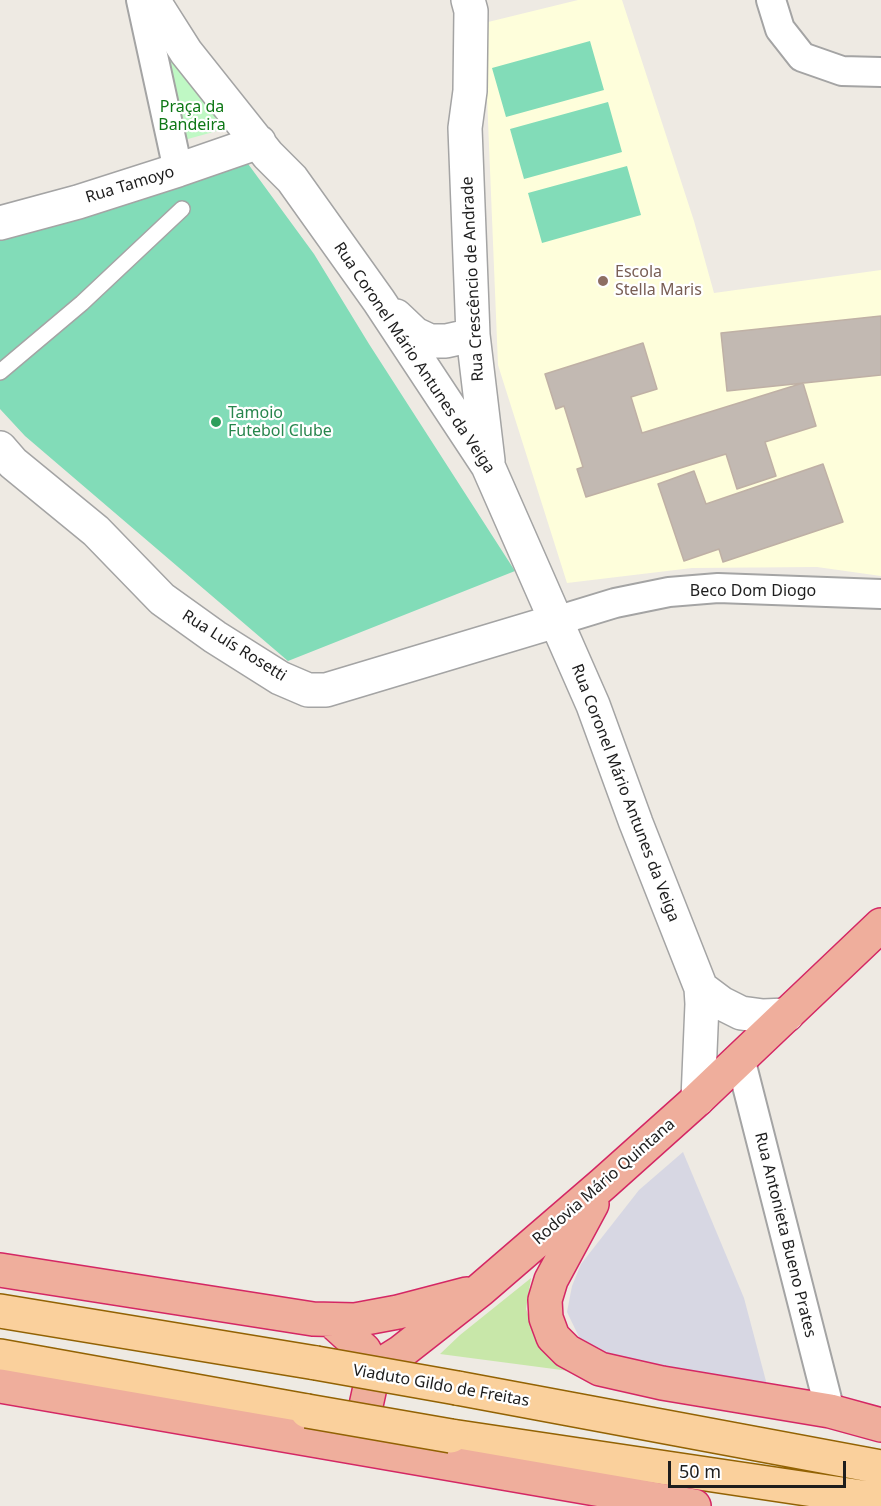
<!DOCTYPE html>
<meta charset="utf-8">
<style>
body{margin:0}
#map{position:relative;width:881px;height:1506px;overflow:hidden;background:#eeeae3;font-family:"Noto Sans",sans-serif}
canvas{display:block}
.scale{position:absolute;left:668px;top:1461px;width:178px;height:27px;box-sizing:border-box;border:3px solid #1d1d1d;border-top:0;padding-left:8px;font-size:18px;line-height:21px;white-space:nowrap;color:#1d1d1d;-webkit-text-stroke:4px #fff;paint-order:stroke}
</style>
<div id="map">
<canvas width="881" height="1506"></canvas>
<div class="scale">50 m</div>
</div>
<script>
const g = document.querySelector('canvas').getContext('2d');
g.lineJoin = 'round';
function fill(path, color) { g.fillStyle = color; g.fill(path, 'evenodd'); }
const toPath = rows => new Path2D(rows.map(r => 'M' + r).join(''));
function stroke(path, color, width, dash) { g.strokeStyle = color; g.lineWidth = width; g.lineCap = dash ? 'butt' : 'round'; g.setLineDash(dash || []); g.stroke(path); }
function label(font, color, halo, rows, align = 'center') {
  g.font = font + ' "Noto Sans",sans-serif'; g.lineWidth = 4.5; g.setLineDash([]); g.textBaseline = 'middle'; g.strokeStyle = halo; g.fillStyle = color; for (const [text, x, y, turn = 0] of rows) {
    g.save(); g.translate(x, y); g.rotate((+turn || 0) * Math.PI / 180); g.textAlign = isNaN(turn) ? turn : align; if (halo) g.strokeText(text, 0, 0); g.fillText(text, 0, 0); g.restore();
  }
}
const education = toPath([
 [578,0,622,0,694,221,714,293,881,270,881,576,817,567,692,568,567,583,498,365,484,23]
]);
const grass = toPath([
 [531,1278,526,1309,536,1336,577,1372,440,1354,460,1335]
]);
const park = toPath([
 [147,14,224,129,177,142]
]);
const pitch = toPath([
 [590,41,604,90,506,117,492,68],
 [608,102,622,152,524,179,510,129],
 [243,157,314,254,369,344,515,571,288,661,25,436,0,409,0,233],
 [627,166,641,215,542,243,528,193]
]);
const plaza = toPath([
 [683,1152,744,1298,767,1385,656,1369,607,1355,579,1337,567,1312,572,1286,581,1264,639,1190]
]);
const building = toPath([
 [881,316,881,375,727,391,721,333,881,316],
 [643,343,657,389,631,397,642,433,803,383,816,426,765,442,776,476,737,489,726,454,586,497,577,469,583,467,564,406,556,409,545,374,643,343],
 [823,464,843,522,723,562,719,549,684,561,658,484,694,471,706,504,823,464]
]);
const service = toPath([
 [0,372,82,303,182,209]
]);
const minor = toPath([
 [141,0,178,170],
 [771,0,780,29,802,57,842,71,881,72],
 [556,621,615,603,669,592,718,588,881,594],
 [740,1058,830,1411]
]);
const tertiary = toPath([
 [153,0,186,52,268,155,292,179,379,301,488,466,593,705,636,823,701,988,702,1004,698,1099],
 [468,0,471,11,470,91,465,128,473,335,488,461],
 [0,223,78,202,178,170,259,142],
 [396,316,415,334,430,341,446,341,473,335],
 [0,448,13,463,96,531,162,599,215,637,280,678,308,690,326,690,556,621],
 [701,988,721,1003,741,1013,763,1016,787,1015]
]);
const primary = toPath([
 [0,1311,316,1363],
 [0,1356,307,1411],
 [457,1388,881,1467],
 [451,1436,881,1500]
]);
const trunk = toPath([
 [592,1204,551,1280,545,1300,546,1318,553,1337,567,1351,600,1369,662,1383,830,1411,881,1425],
 [0,1270,313,1319,355,1320,398,1312,467,1294],
 [331,1320,364,1350,374,1369],
 [0,1386,694,1506],
 [359,1448,365,1410,374,1369,401,1352,480,1290,603,1184,698,1099,881,925]
]);
const primaryBridge = toPath([
 [316,1363,457,1388],
 [307,1411,451,1436]
]);
const markers = [
 [603,281,6,"#8d6e63"],
 [216,422,6,"#2e9e5b"]
];
const parkNames = [
 ["Praça da",192,107],
 ["Bandeira",192,125]
];
const streetNames = [
 ["Rua Tamoyo",130,185,-17],
 ["Rua Crescêncio de Andrade",473,279,-93],
 ["Rua Coronel Mário Antunes da Veiga",414,358,56],
 ["Beco Dom Diogo",753,591],
 ["Rua Luís Rosetti",234,646,32],
 ["Rua Coronel Mário Antunes da Veiga",625,793,69],
 ["Rodovia Mário Quintana",604,1182,-41],
 ["Rua Antonieta Bueno Prates",785,1235,76],
 ["Viaduto Gildo de Freitas",441,1386,10]
];
const educationNames = [
 ["Escola",615,272],
 ["Stella Maris",615,290]
];
const leisureNames = [
 ["Tamoio",228,413],
 ["Futebol Clube",228,431]
];
fill(education, '#fefedb');
fill(grass, '#c8e7a9');
fill(park, '#bff8c4');
fill(pitch, '#82dcb8');
fill(plaza, '#d7d7e3');
fill(building, '#c2b9b2');
stroke(building, '#bfb0a5', 1.5);
stroke(service, '#a4a4a4', 18);
stroke(minor, '#a4a4a4', 32);
stroke(tertiary, '#a4a4a4', 36);
stroke(primary, '#926203', 36);
stroke(trunk, '#d42764', 36);
stroke(service, '#fff', 15);
stroke(minor, '#fff', 28);
stroke(tertiary, '#fff', 33);
stroke(primary, '#fad09c', 33);
stroke(trunk, '#efae9c', 33);
stroke(primaryBridge, '#926203', 36, []);
stroke(primaryBridge, '#fad09c', 33);
for (const [x, y, r, color] of markers) { const dot = new Path2D(); dot.arc(x, y, r, 0, 2 * Math.PI); g.fillStyle = color; g.fill(dot); stroke(dot, '#fff', 2); }
label('16px', '#0e7816', '#fff', parkNames);
label('16px', '#1d1d1d', '#fff', streetNames);
label('16px', '#785e54', '#fff', educationNames, 'left');
label('16px', '#27864d', '#fff', leisureNames, 'left');
</script>
